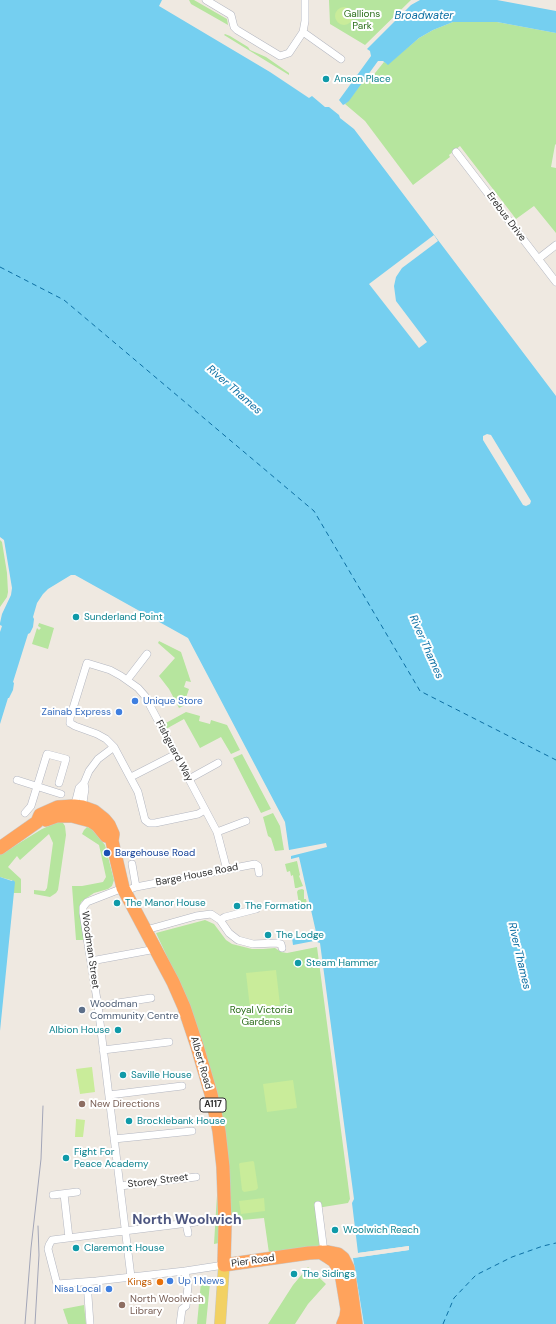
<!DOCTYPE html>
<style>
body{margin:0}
canvas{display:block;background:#efe9e1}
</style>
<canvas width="556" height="1324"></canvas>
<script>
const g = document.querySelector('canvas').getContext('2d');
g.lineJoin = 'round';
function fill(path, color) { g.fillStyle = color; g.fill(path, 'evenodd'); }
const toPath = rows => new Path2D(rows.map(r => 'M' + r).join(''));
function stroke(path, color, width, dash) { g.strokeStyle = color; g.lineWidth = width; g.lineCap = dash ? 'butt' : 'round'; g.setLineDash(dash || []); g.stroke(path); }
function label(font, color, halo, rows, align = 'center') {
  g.font = font + ' "DM Sans",sans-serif'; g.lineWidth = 4; g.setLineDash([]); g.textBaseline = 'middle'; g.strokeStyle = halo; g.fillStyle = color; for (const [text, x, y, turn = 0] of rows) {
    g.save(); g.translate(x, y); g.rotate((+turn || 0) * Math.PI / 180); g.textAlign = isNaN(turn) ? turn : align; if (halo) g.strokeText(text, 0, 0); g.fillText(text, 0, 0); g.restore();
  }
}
const green = toPath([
 [189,0,194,0,227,19,228,25,191,4],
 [329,0,411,0,365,45,330,24],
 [453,22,497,22,556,33,556,144,555,145,551,167,556,168,556,233,534,206,516,219,460,146,449,155,450,157,413,185,365,121,345,104,349,100,367,76,371,78,384,62,388,64,419,38,433,30],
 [225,34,230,36,248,47,250,50,266,57,289,73,289,75,224,35],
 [0,540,2,542,7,573,8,592,7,597,0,607],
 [39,623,54,628,48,649,32,644,37,628,39,630,41,628,38,626],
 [159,641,181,652,191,682,186,681,184,687,189,689,183,706,179,708,169,689,159,676,175,658,158,643],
 [186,712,200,716,199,721,210,724,211,720,227,725,240,750,231,754,221,737,200,748,184,719,166,729,164,724],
 [242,754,271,809,261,813,233,758],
 [273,813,280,826,284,850,275,851,271,838,268,836,263,817],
 [58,822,63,823,65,826,66,835,58,890,56,893,50,897,34,894,34,890,45,891,47,888,53,843,49,834,20,860,17,856,8,867,21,879,21,893,14,893,14,881,0,877,0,855,42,829],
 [87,827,91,828,105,845,114,880,112,886,108,889,94,893,85,899,81,902,80,907,84,940,76,940,72,886,82,886,103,882,106,877,99,845,82,834,84,830],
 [297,861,300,875,299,876,303,886,297,888,295,888,293,875,291,876,290,871,287,872,285,864],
 [302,889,304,890,304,899,306,899,307,904,304,906,299,904,297,892,298,890],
 [205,920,214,924,226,940,232,944,252,949,263,949,275,948,281,952,287,953,317,947,350,1199,348,1203,317,1208,322,1246,269,1253,264,1218,231,1221,229,1173,171,965,156,933],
 [217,1195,219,1195,219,1243,214,1244],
 [308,1267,326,1284,308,1304,295,1324,268,1324,293,1285],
 [201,1282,210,1283,206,1324,197,1324],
 [84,1305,86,1324,68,1324,63,1309]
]);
const pitch = toPath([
 '335 16a9 9 0 1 1 18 0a9 9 0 1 1-18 0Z',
 [276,970,280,1005,250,1008,246,973],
 [92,1067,95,1092,80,1094,76,1069],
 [293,1080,297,1108,267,1112,263,1084],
 [76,1119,85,1120,83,1137,75,1137],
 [253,1161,254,1162,258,1188,256,1190,244,1192,242,1190,239,1164,240,1163],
 [264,1198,265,1211,241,1214,239,1201]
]);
const water = toPath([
 [0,0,162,0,159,6,270,72,309,98,312,96,325,107,329,107,339,115,340,118,354,129,556,396,556,1324,364,1324,353,1258,409,1250,409,1246,358,1253,352,1203,354,1199,320,943,314,941,293,945,292,938,316,932,299,857,291,859,291,856,327,847,326,843,289,850,285,822,188,638,75,575,71,575,48,589,43,594,37,603,33,617,34,619,33,627,30,633,28,634,13,682,14,683,13,690,9,698,8,698,0,724,0,632,2,626,0,625,0,623,2,614,11,595,12,588,4,540,0,537],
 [420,0,497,0,556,11,556,33,497,22,453,22,433,30,419,38,388,65,383,61,378,61,349,101,345,104,343,105,339,100,371,56,370,51,367,49,411,5],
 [0,877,12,881,13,880,15,882,0,1031]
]);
const pier = toPath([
 [434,235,438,241,402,268,396,277,394,286,396,301,427,342,419,348,369,284],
 [487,434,491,435,531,501,530,504,526,506,523,505,483,440,483,436],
 [409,1246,409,1250,353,1258,357,1255,356,1255,358,1253]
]);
const ferry = toPath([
 [0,267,64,300,314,511,420,691,556,760],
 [443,1324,454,1298,476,1275,512,1257,543,1246,556,1243]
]);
const street = toPath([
 [206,0,231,15,234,27,237,30,280,56,289,53,303,32,305,21,305,0],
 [303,32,341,59],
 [456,152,556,282],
 [538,259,556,245],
 [127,680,147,654],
 [70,723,70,718,87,663,110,670,121,676,138,688,145,696,217,832,227,870],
 [70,723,75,726,97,734,106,739,114,747,138,792,145,820,149,823,155,823,198,814,205,810],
 [131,777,172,756,176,756],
 [189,779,218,763],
 [17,780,61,794],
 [74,808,79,788,84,783,89,771,98,759,114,747],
 [82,809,85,789,84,783],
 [25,813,31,806,47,754,66,759,59,783],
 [217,832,246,821],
 [132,864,136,887],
 [123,888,87,902,83,907,83,913,98,1006,131,1277],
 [125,891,136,887,255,864,258,866,259,873],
 [220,920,225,917,256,909],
 [146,930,196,916,211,914,220,920,229,933,238,940,253,944,276,943,281,944,282,948],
 [91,961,156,949],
 [98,1006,151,998],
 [103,1050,169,1042],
 [109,1095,182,1086],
 [114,1139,192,1131],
 [120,1186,196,1177],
 [64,1194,69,1238],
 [53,1195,77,1192],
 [318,1205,324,1252],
 [196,1222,52,1240,49,1245,48,1249,57,1284,96,1281,185,1271,224,1265],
 [186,1223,188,1233],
 [87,1282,90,1324],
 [180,1324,182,1309,186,1306,188,1286,185,1271]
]);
const primary = toPath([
 [220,1324,224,1265]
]);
const highway = toPath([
 [46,820,57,816,72,816,91,821,97,825,106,836],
 [0,848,37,822,40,815,58,807,74,806,83,807,94,811,104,819,109,825,113,834,112,841,123,888,173,982,184,1007,197,1046,211,1094,219,1131,223,1167,225,1224,224,1265,309,1253,328,1252,338,1254,343,1258,348,1268,356,1324],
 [320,1252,328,1257,334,1261,341,1273,347,1309,346,1317,343,1324]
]);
const tram = toPath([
 [25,1324,31,1248,41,1159,43,1106],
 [35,1324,39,1255,38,1226]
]);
const markers = [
 [326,79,4,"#0f9aa8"],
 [76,617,4,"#0f9aa8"],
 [135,701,4,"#3f7fe0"],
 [119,712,4,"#3f7fe0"],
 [107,853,4,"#1a4fb4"],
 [117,903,4,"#0f9aa8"],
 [237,906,4,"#0f9aa8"],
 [268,935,4,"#0f9aa8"],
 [298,963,4,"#0f9aa8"],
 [82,1010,4,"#5c6f8a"],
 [118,1030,4,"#0f9aa8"],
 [123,1075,4,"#0f9aa8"],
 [82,1104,4,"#8d6e63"],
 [129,1121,4,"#0f9aa8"],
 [66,1158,4,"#0f9aa8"],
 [335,1230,4,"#0f9aa8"],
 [76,1248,4,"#0f9aa8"],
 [294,1274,4,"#0f9aa8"],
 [170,1281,4,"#3f7fe0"],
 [160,1282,4,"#e8710a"],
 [109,1289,4,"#3f7fe0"],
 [122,1305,4,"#8d6e63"]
];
const shields = [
 [213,1105,26]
];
const shieldNames = [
 ["A117",213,1105]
];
const parkNames = [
 ["Gallions",362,14],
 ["Park",362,26],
 ["Royal Victoria",261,1010],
 ["Gardens",261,1022]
];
const cultureNames = [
 ["Anson Place",334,79],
 ["Sunderland Point",84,617],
 ["The Manor House",125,903],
 ["The Formation",245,906],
 ["The Lodge",276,935],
 ["Steam Hammer",306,963],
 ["Albion House",110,1030,"right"],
 ["Saville House",131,1075],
 ["Brocklebank House",137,1121],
 ["Fight For",74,1152],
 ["Peace Academy",74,1164],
 ["Woolwich Reach",343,1230],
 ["Claremont House",84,1248],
 ["The Sidings",302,1274]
];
const streetNames = [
 ["Erebus Drive",506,217,53],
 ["Fishguard Way",174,751,62],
 ["Barge House Road",197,875,-11],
 ["Woodman Street",90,950,82],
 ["Albert Road",201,1063,74],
 ["Storey Street",158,1181,-7],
 ["Pier Road",253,1261,-8]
];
const shopNames = [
 ["Unique Store",143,701],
 ["Zainab Express",111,712,"right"],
 ["Up 1 News",178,1281],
 ["Nisa Local",101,1289,"right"]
];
const transitNames = [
 ["Bargehouse Road",115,853]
];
const serviceNames = [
 ["Woodman",90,1004],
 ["Community Centre",90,1016]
];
const educationNames = [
 ["New Directions",90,1104],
 ["North Woolwich",130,1299],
 ["Library",130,1311]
];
const foodNames = [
 ["Kings",152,1282]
];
const waterNames = [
 ["Broadwater",424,16],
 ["River Thames",234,390,41],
 ["River Thames",426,647,66],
 ["River Thames",519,956,77]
];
const districtNames = [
 ["North Woolwich",187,1220]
];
fill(green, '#b6e59e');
fill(pitch, '#c9ec9a');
fill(water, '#75cff0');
fill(pier, '#efe9e1');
stroke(ferry, '#0d6fa3', 1, [5, 4]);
stroke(street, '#b4b7c1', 8);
stroke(primary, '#c9c9c9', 12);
stroke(highway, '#c9c9c9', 14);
stroke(street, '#fff', 7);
stroke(primary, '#f2d163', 11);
stroke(highway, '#ffa35c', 13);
stroke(tram, '#a3a6b8', 1);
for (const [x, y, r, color] of markers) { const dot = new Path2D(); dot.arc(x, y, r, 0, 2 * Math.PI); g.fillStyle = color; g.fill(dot); stroke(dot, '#fff', 1.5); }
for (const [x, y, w] of shields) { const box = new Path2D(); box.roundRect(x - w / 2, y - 7, w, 14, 3); g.fillStyle = '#fff'; g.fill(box); stroke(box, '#2e2e2e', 1); }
label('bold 9px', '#2e2e2e', null, shieldNames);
label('10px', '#2c6e1b', '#fff', parkNames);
label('10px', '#0d838f', '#fff', cultureNames, 'left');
label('10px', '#2e2e2e', '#fff', streetNames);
label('10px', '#366cbe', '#fff', shopNames, 'left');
label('10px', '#164399', '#fff', transitNames, 'left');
label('10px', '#4e5e75', '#fff', serviceNames, 'left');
label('10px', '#785e54', '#fff', educationNames, 'left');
label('10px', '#c56008', '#fff', foodNames, 'right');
label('italic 11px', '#0d6fa3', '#fff', waterNames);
label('bold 14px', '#4d5680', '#fff', districtNames);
</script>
